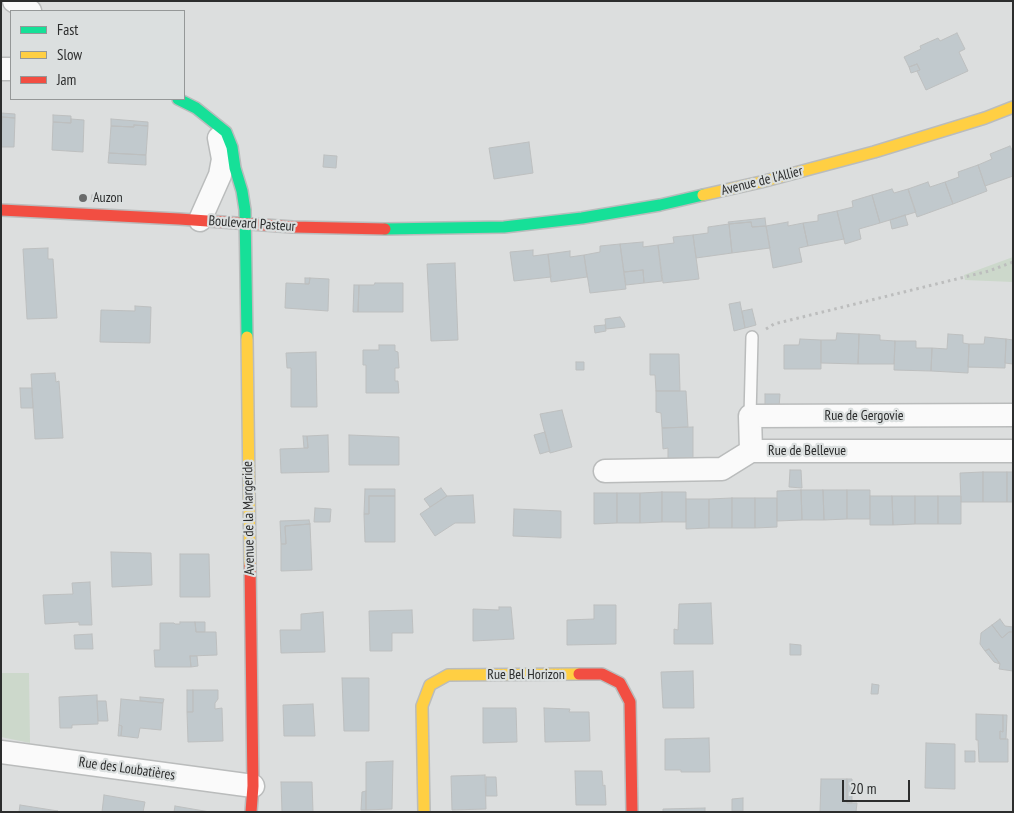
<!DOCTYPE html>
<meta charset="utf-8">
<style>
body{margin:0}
#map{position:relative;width:1014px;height:813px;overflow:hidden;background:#dcdede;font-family:"PT Sans Narrow",sans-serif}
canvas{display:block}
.frame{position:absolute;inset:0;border:2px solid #2c2d2d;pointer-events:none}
.legend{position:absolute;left:10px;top:10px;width:175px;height:90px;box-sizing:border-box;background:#dbdfdf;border:1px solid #959898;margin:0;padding:6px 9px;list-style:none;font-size:15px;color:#2c2d2d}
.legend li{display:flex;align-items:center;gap:10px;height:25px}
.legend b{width:25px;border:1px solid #959898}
.scale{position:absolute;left:842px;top:780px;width:68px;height:22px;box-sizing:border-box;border:2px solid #2c2d2d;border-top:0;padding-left:6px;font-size:15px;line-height:18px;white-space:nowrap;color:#2c2d2d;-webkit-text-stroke:4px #dbdfdf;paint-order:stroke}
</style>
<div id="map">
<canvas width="1014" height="813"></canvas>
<div class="frame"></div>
<ul class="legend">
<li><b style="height:6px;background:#16e098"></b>Fast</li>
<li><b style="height:6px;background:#ffcf43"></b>Slow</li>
<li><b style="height:6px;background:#f24e42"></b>Jam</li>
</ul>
<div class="scale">20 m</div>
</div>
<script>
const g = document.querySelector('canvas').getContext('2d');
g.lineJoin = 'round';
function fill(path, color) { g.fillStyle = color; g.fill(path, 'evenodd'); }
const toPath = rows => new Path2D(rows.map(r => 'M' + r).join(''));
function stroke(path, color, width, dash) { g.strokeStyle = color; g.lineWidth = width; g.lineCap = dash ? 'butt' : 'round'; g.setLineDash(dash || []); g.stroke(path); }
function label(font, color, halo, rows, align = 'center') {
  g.font = font + ' "PT Sans Narrow",sans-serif'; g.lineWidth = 4.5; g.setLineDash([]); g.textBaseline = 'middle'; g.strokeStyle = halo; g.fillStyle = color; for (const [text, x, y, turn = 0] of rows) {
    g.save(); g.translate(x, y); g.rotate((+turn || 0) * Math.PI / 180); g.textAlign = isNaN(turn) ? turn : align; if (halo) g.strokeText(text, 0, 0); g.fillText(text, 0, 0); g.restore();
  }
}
const green = toPath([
 [1013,257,1013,282,965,280,964,275],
 [1,673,29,673,30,743,1,737]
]);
const building = toPath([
 [957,33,965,49,959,52,968,71,926,90,917,71,920,70,917,64,909,67,904,57,921,49,920,46,938,38,940,41,957,33],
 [917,64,920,70,911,73,909,67,917,64],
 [1,113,15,114,15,118,2,117,1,121,1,113],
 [53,115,71,116,71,123,53,122,53,115],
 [2,117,15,118,14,147,1,147,2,117],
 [71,119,84,120,83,152,52,150,53,122,71,123,71,119],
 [111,119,148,122,148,126,134,125,134,127,111,126,111,119],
 [134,125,148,126,146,155,109,153,111,126,134,127,134,125],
 [529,142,533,173,494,179,489,148,529,142],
 [1010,146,1013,152,1013,176,985,186,978,165,992,159,990,154,1010,146],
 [109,153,146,155,146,165,108,163,109,153],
 [324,155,337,156,336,168,323,167,324,155],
 [978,165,987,191,953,204,945,182,959,177,958,172,978,165],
 [928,182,930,187,945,182,953,204,917,217,908,189,928,182],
 [892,189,894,193,908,189,916,212,880,223,872,195,892,189],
 [92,195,102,196,101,201,91,200,92,195],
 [872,195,880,223,859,229,861,239,845,244,837,211,853,207,852,201,872,195],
 [837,211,844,239,808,246,803,223,818,221,818,215,837,211],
 [905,215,908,225,892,229,890,220,905,215],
 [765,218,766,226,752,227,751,222,729,224,728,222,765,218],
 [751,222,752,227,766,226,770,248,732,253,729,224,751,222],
 [788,222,788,226,803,223,808,246,799,248,802,262,773,268,766,226,788,222],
 [729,224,732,253,696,258,693,235,708,233,708,227,729,224],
 [693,235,699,279,663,283,658,245,674,243,673,237,693,235],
 [643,242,643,247,658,245,662,281,644,283,643,270,624,272,620,244,643,242],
 [620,244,626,289,590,293,584,255,600,252,600,246,620,244],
 [48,248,48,259,53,259,57,318,27,319,23,249,48,248],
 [533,250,533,256,548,254,551,277,514,281,510,252,533,250],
 [570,251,570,257,584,255,587,277,551,282,548,254,570,251],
 [455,263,458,340,431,341,427,264,455,263],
 [643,270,644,283,626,285,624,272,643,270],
 [305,278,310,278,309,284,305,284,305,278],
 [310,278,329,279,328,311,285,308,286,283,309,284,310,278],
 [375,283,403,283,403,312,358,312,359,285,374,285,375,283],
 [354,285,359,285,358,312,353,312,354,285],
 [740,302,745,328,734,331,729,304,740,302],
 [135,306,151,307,150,343,100,342,101,310,135,311,135,306],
 [752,309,756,325,745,328,742,311,752,309],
 [620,317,624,323,625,327,606,329,605,319,620,317],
 [605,325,606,331,595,333,594,326,605,325],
 [837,333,859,334,858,364,821,363,821,340,836,340,837,333],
 [859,334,880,335,880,340,895,341,894,364,858,364,859,334],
 [948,334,963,335,963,343,969,344,968,373,931,371,932,348,947,349,948,334],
 [985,337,1006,339,1005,368,968,367,969,344,984,344,985,337],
 [800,339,821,340,821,369,784,369,784,345,799,345,800,339],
 [1006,339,1013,340,1013,364,1005,363,1006,339],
 [895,341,916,341,916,348,932,348,931,371,894,370,895,341],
 [379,345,395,345,395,351,398,352,399,368,395,368,395,381,398,381,399,393,366,393,366,365,363,365,363,350,379,350,379,345],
 [316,352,317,407,291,407,291,368,287,368,286,353,316,352],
 [650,354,679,354,680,391,656,391,655,375,650,375,650,354],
 [576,362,584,362,584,370,576,370,576,362],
 [55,373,56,382,59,381,63,438,35,439,31,374,55,373],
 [20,388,32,388,33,408,21,408,20,388],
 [656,391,686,391,688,427,662,428,661,413,656,412,656,391],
 [765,394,780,394,779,408,765,408,765,394],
 [562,410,572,447,550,453,540,414,562,410],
 [693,427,693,464,668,465,668,448,663,449,662,428,693,427],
 [545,432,550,451,540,454,534,435,545,432],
 [328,435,329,472,281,473,280,449,308,448,307,436,328,435],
 [349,435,399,437,399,465,349,465,349,435],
 [303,436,307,436,308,448,304,448,303,436],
 [790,470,801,470,802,488,789,487,790,470],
 [983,472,1007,472,1007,502,983,502,983,472],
 [983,472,983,502,961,502,960,473,983,472],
 [1007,472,1013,472,1013,502,1007,502,1007,472],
 [441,488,447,496,430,507,424,499,441,488],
 [365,489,395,489,395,496,369,496,369,514,364,514,365,489],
 [801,490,823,490,824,520,802,520,801,490],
 [801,490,802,520,777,521,777,491,801,490],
 [823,490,847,490,847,519,824,520,823,490],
 [847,490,870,490,870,519,847,519,847,490],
 [662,492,662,522,640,523,640,493,662,492],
 [662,492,686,492,686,522,662,522,662,492],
 [594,493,617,493,617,523,594,524,594,493],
 [617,493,640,493,640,523,617,523,617,493],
 [473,495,475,523,455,523,435,536,420,514,447,496,473,495],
 [369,496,395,496,395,542,365,542,364,514,369,514,369,496],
 [870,496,892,496,893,525,870,525,870,496],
 [892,496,915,496,915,524,893,525,892,496],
 [915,496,938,496,938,524,915,524,915,496],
 [938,496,961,496,961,524,938,524,938,496],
 [732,498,755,498,755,528,732,528,732,498],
 [732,498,732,528,709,528,709,499,732,498],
 [755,498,777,498,777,527,755,528,755,498],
 [686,499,709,499,709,528,686,529,686,499],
 [315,508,331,509,330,522,314,522,315,508],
 [514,509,561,511,561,538,513,536,514,509],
 [309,520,310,524,285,526,286,544,281,544,280,521,309,520],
 [310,524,312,570,281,571,281,544,286,544,285,526,310,524],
 [111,552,151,553,152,585,112,587,111,552],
 [180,554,209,554,210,597,180,597,180,554],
 [90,582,92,625,79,625,79,622,45,624,43,595,73,594,72,583,90,582],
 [711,603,713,644,674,644,674,629,678,630,679,604,711,603],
 [594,605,616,605,616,644,567,645,567,620,594,619,594,605],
 [499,607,511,607,514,639,473,641,473,609,499,610,499,607],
 [412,610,413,633,392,633,392,651,370,651,369,611,412,610],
 [323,612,325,652,281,653,280,630,301,630,301,614,323,612],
 [1000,619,1005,626,1013,627,1013,632,1009,632,1002,638,992,625,1000,619],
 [180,622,195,622,196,632,216,632,217,655,190,656,191,667,155,667,154,650,160,650,160,623,174,623,175,624,180,624,180,622],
 [195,622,205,622,205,632,196,632,195,622],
 [992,625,1002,638,1009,632,1013,632,1013,671,999,669,1000,664,989,649,985,651,980,644,981,633,992,625],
 [92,634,93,649,75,649,74,635,92,634],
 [790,644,801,645,801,655,790,655,790,644],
 [989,649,1000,664,994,662,985,651,989,649],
 [190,656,197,656,198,666,191,667,190,656],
 [693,671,694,708,663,708,661,672,693,671],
 [342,678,369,678,369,731,344,731,342,678],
 [872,684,879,685,878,694,871,694,872,684],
 [187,690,193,690,193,712,187,712,187,690],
 [193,690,218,690,218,699,215,703,215,709,222,708,223,741,188,742,187,712,193,712,193,690],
 [97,695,98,724,72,725,72,728,60,728,59,697,97,695],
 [140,697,164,699,163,703,140,701,140,697],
 [121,699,163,703,161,730,140,728,138,738,121,736,122,726,119,725,121,699],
 [97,701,106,701,108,721,98,721,97,701],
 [313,704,315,736,284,736,283,705,313,704],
 [483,708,516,708,517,742,483,743,483,708],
 [544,708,570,709,569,712,589,712,590,741,545,742,544,708],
 [976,714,1003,715,1003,732,1000,731,1000,739,1008,739,1008,762,979,762,978,740,976,740,976,714],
 [1003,715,1007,715,1006,739,1000,739,1000,731,1003,732,1003,715],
 [119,725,122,726,121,736,118,736,119,725],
 [709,738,710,772,681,772,681,770,665,770,665,739,709,738],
 [926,743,955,744,955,789,925,788,926,743],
 [965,751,975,751,975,762,965,762,965,751],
 [393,761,392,809,366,810,366,762,393,761],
 [575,771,602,771,603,786,605,785,606,805,576,805,575,771],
 [485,775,486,809,452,810,451,776,485,775],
 [486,777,496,777,497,796,486,796,486,777],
 [821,779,847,779,847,803,857,803,856,812,820,812,821,779],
 [847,779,852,779,852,803,847,803,847,779],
 [281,782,312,782,313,812,282,812,281,782],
 [366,791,366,810,361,810,362,792,366,791],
 [104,795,145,802,143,812,102,812,104,795],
 [743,798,743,811,732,811,732,799,743,798],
 [20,805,58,811,19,812,20,805],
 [175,806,210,812,174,812,175,806],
 [705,808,705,812,663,812,663,809,705,808]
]);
const path = toPath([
 [766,329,774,324,989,271,1013,262]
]);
const lane = toPath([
 [750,416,752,337]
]);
const street = toPath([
 [14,1,30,11],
 [1,69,11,69],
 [200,220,220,175,223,159,219,138],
 [751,451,750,416,1013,415],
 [605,471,722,469,751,451,1013,451],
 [1,752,253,786]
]);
const fast = toPath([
 [178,99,196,108,226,132,232,147,235,168,242,191,245,210,247,337],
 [385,229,504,227,582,218,660,205,703,195]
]);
const slow = toPath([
 [703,195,761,182,874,152,985,118,1013,107],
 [247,337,250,565],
 [424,812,422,706,430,685,448,675,579,674]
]);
const jam = toPath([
 [1,210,179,219,293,227,385,229],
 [250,565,253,786,251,812],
 [579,674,602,674,620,683,630,702,632,812]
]);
const markers = [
 [83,198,5,"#6a6b6b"]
];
const streetNames = [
 ["Avenue de l'Allier",762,181,-14],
 ["Boulevard Pasteur",252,224,4],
 ["Rue de Gergovie",864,416],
 ["Rue de Bellevue",807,451],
 ["Avenue de la Margeride",249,518,-91],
 ["Rue Bel Horizon",526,675],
 ["Rue des Loubatières",127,769,8]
];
const poiNames = [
 ["Auzon",93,198]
];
fill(green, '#ccd8cb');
fill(building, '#c1c9cd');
stroke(building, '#bdbfbf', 1);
stroke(lane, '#babcbc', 14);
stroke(street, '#babcbc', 25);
stroke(fast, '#babcbc', 14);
stroke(slow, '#babcbc', 14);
stroke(jam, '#babcbc', 14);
stroke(path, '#bcbdbd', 3, [2.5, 4]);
stroke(lane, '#fafafa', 11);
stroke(street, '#fafafa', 22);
stroke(fast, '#16e098', 11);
stroke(slow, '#ffcf43', 11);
stroke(jam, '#f24e42', 11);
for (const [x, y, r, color] of markers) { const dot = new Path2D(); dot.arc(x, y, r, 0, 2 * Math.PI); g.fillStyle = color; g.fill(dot); stroke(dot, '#dbdfdf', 2); }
label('14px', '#2c2d2d', '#dbdfdf', streetNames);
label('14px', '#2c2d2d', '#dbdfdf', poiNames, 'left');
</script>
